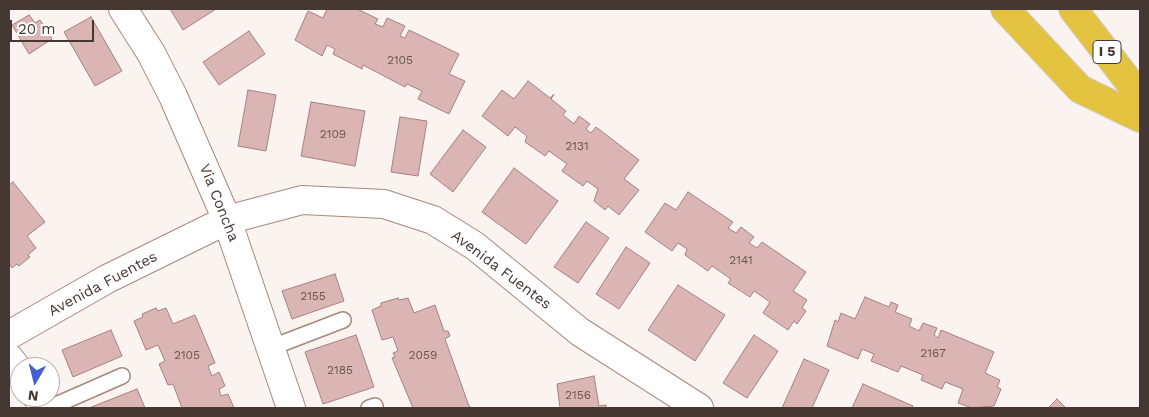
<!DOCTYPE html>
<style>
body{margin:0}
#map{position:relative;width:1149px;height:417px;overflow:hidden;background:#faf3f0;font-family:"Work Sans",sans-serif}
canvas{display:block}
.frame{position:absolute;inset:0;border:10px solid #453732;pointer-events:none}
.north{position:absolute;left:10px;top:357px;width:50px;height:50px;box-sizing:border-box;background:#fff;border:1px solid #b5afad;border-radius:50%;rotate:188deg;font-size:14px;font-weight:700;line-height:20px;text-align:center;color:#453732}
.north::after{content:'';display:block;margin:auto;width:18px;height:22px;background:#435fd2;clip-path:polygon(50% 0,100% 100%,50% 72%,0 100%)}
.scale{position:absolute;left:10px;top:20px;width:84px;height:22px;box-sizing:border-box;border:2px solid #453732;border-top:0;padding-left:6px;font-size:15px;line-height:18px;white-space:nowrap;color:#453732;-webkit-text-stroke:4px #fff;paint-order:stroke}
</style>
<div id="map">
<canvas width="1149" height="417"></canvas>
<div class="frame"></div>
<div class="north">N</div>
<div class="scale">20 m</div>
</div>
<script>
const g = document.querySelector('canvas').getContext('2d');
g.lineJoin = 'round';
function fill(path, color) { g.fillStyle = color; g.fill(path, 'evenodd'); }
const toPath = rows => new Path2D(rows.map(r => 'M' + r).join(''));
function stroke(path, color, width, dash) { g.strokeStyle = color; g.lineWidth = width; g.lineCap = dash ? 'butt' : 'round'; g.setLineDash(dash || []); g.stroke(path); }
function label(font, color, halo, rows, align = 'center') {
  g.font = font + ' "Work Sans",sans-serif'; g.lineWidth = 5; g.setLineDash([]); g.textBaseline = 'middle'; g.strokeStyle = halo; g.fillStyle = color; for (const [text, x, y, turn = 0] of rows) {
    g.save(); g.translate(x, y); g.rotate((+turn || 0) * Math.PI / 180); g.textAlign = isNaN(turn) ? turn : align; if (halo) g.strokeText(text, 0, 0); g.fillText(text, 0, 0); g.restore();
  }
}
const building = toPath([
 [170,9,216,9,183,30,170,9],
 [327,9,357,9,378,19,375,24,383,27,387,18,405,26,400,36,405,38,409,30,459,54,449,74,465,81,449,114,418,99,422,91,407,84,405,87,363,65,362,69,333,54,335,49,327,45,322,56,295,40,308,11,323,18,327,9],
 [29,15,35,23,40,20,52,39,29,54,12,25,29,15],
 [91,17,122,71,95,86,64,32,91,17],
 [249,31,265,54,219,85,203,62,249,31],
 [528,81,550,98,554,94,551,99,566,111,563,115,574,124,579,116,590,124,586,129,591,133,596,127,639,160,624,179,639,190,619,215,608,206,605,210,594,201,598,189,587,181,583,186,562,171,567,164,549,151,545,156,525,142,527,136,515,127,508,136,482,116,502,90,514,99,528,81],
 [248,90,276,95,266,151,238,146,248,90],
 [311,102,365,111,355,166,301,156,311,102],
 [400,117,427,121,418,176,391,172,400,117],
 [463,130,486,147,453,192,430,174,463,130],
 [514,168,558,201,526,244,482,212,514,168],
 [13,182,45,222,27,236,36,248,28,255,30,257,19,266,17,264,12,268,9,263,9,185,13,182],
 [688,192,733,222,728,228,736,233,741,227,754,237,749,243,757,248,762,242,806,272,793,291,807,300,802,308,806,311,797,324,794,321,788,330,763,313,770,302,754,291,750,297,728,283,731,279,712,266,708,271,685,255,687,249,678,243,672,251,645,232,665,203,676,210,688,192],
 [586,222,609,238,578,283,554,267,586,222],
 [626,247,650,263,619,309,596,294,626,247],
 [335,274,344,301,292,319,282,291,335,274],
 [678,285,725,315,695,361,648,330,678,285],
 [865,297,889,307,891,302,898,305,895,312,912,319,909,326,919,331,923,323,937,328,934,335,938,338,941,330,994,352,985,373,1000,380,997,387,1001,389,994,406,972,408,958,403,963,389,945,382,942,389,921,380,923,375,901,366,898,372,871,361,874,354,862,349,858,359,827,346,835,320,838,322,841,313,855,319,865,297],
 [398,298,399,300,408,298,414,313,435,305,444,331,448,331,450,336,445,339,469,406,472,408,413,408,392,358,395,357,393,353,398,351,393,337,382,340,372,310,381,306,381,303,398,298],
 [156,308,158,311,166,308,173,324,195,315,215,363,208,366,212,376,219,372,225,386,219,389,221,396,228,394,234,408,182,408,173,384,168,385,159,364,165,361,158,345,146,350,134,321,143,317,142,314,156,308],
 [111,330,122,356,73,377,62,350,111,330],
 [356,335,374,387,323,404,305,352,356,335],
 [754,335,778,351,747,398,723,383,754,335],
 [804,359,829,370,812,408,782,408,804,359],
 [594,376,599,406,606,405,606,408,560,408,557,384,594,376],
 [863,384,913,406,912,408,852,408,863,384],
 [137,389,145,408,89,408,137,389],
 [1057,399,1066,408,1048,408,1057,399]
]);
const lane = toPath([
 [270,348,343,320],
 [49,408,122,376],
 [369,408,375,406]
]);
const street = toPath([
 [123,9,151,53,173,96,227,220,291,408],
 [9,335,107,279,227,220,302,200,384,204,433,220,475,246,580,332,699,408],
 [9,358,20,372],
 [37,397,44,408]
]);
const highway = toPath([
 [1005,9,1080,89,1140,118],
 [1073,9,1140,96]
]);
const numberNames = [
 ["2105",400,60],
 ["2109",333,134],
 ["2131",577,146],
 ["2141",741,260],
 ["2155",313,296],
 ["2167",933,353],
 ["2105",187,355],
 ["2059",423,355],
 ["2185",340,370],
 ["2156",578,395]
];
const shields = [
 [1107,52,28]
];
const shieldNames = [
 ["I 5",1107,52]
];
const streetNames = [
 ["Via Concha",219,203,68],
 ["Avenida Fuentes",501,270,37],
 ["Avenida Fuentes",103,284,-28]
];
fill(building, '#dbb5b4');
stroke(building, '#a58180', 1);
stroke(lane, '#a8887b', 18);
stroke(street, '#a8887b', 30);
stroke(highway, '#d2cfce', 30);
stroke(lane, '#fff', 15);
stroke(street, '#fff', 28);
stroke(highway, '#e3c23f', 28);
label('12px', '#6a5652', null, numberNames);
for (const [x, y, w] of shields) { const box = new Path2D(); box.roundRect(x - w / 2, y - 11.5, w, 23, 4); g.fillStyle = '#fff'; g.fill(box); stroke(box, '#453732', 1); }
label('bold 14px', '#453732', null, shieldNames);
label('15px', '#453732', '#fff', streetNames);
</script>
